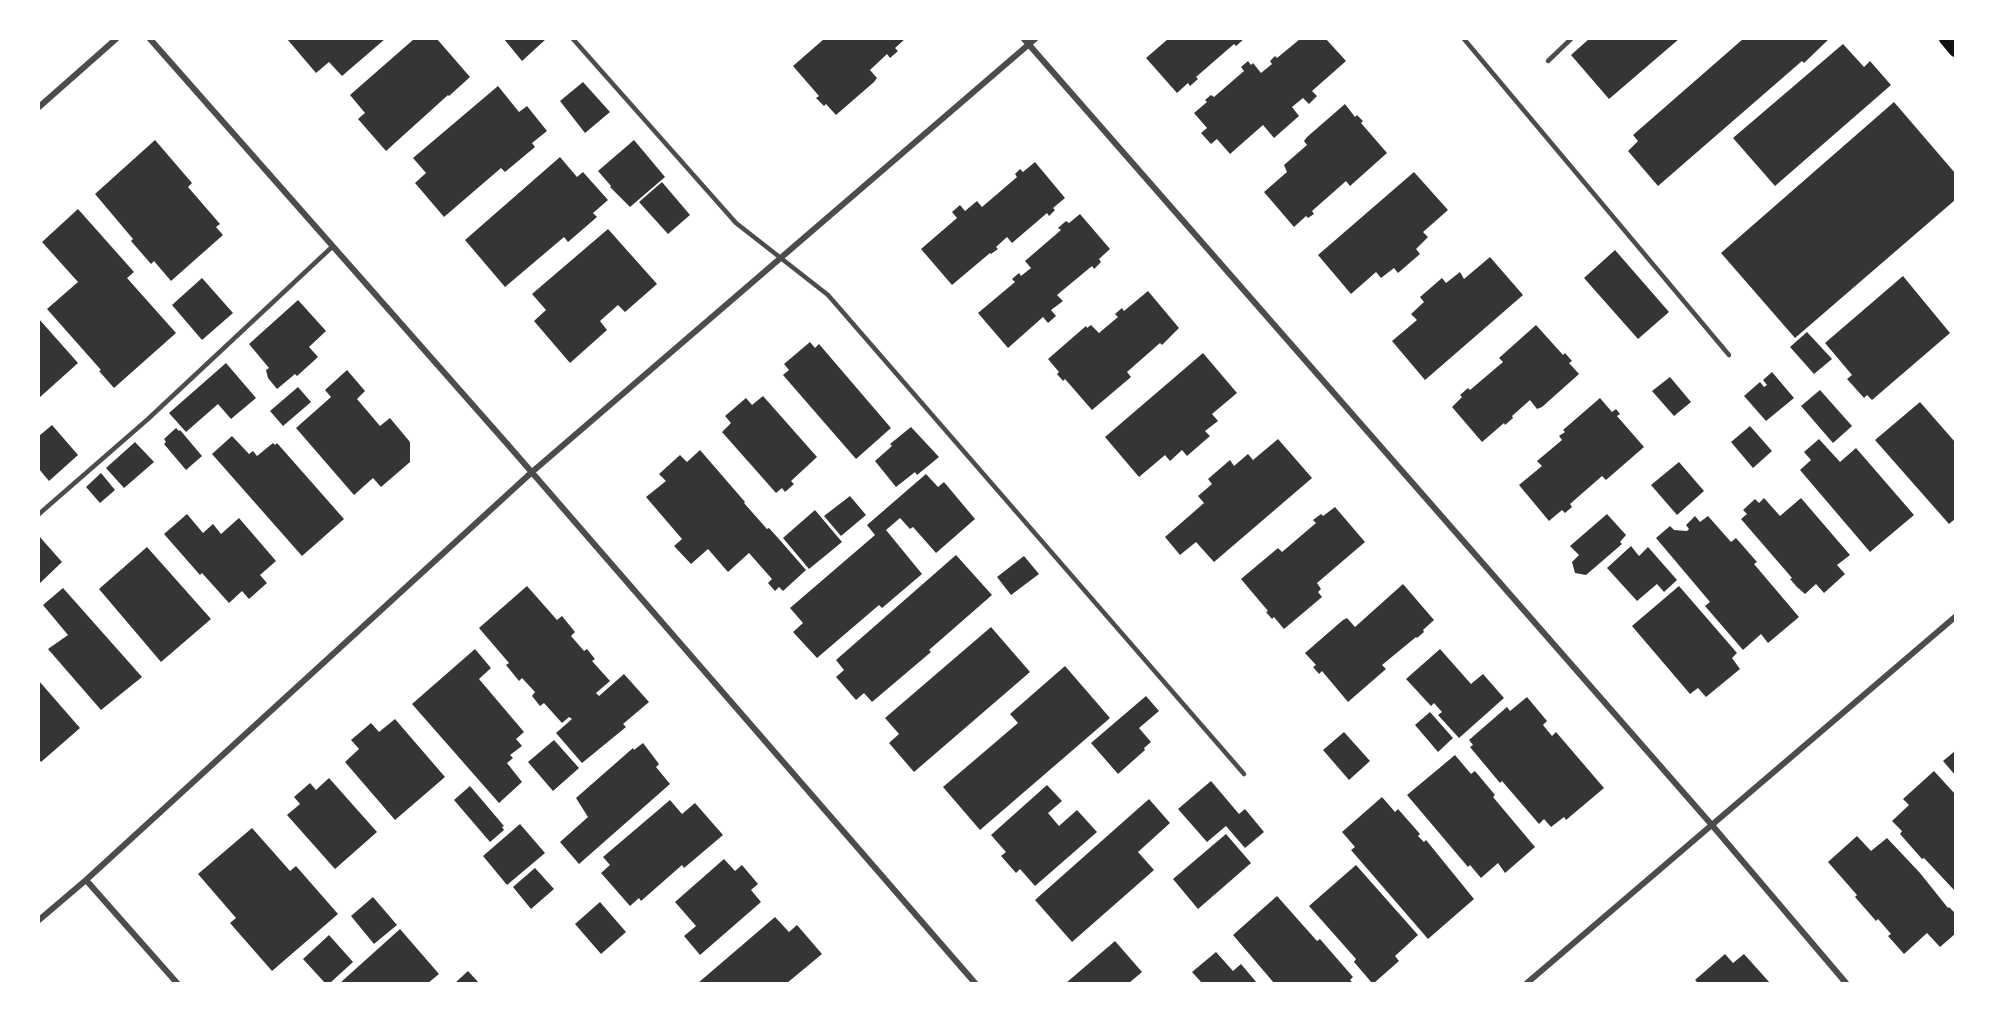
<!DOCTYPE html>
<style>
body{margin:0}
#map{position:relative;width:1994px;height:1022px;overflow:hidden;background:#fff;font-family:Commissioner,sans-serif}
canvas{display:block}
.frame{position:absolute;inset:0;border:40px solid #fff;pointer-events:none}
</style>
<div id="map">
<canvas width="1994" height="1022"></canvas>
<div class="frame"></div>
</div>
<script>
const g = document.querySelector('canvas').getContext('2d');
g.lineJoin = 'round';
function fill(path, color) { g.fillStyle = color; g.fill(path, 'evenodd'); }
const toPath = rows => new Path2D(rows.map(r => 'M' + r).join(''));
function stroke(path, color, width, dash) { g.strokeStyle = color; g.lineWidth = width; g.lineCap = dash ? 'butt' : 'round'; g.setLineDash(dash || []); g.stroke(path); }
const building = toPath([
 [287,39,385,39,342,76,329,62,316,73],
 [414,39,437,39,470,77,449,96,448,95,386,151,358,119,365,113,350,95],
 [504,39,546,39,522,61],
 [824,39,905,39,895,48,898,51,890,58,887,54,870,70,877,78,874,82,836,115,826,104,824,106,816,98,819,96,793,66],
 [1168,39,1244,39,1236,46,1234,44,1196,77,1198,79,1190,86,1188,83,1177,93,1146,58],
 [1300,39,1326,39,1346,61,1312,91,1317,96,1309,104,1303,98,1292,107,1299,116,1274,138,1263,125,1230,154,1217,139,1211,144,1201,133,1207,128,1194,113,1207,102,1205,100,1211,95,1214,97,1244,71,1241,67,1248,61,1251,65,1253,63,1261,73,1272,64,1270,61,1275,56,1277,58],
 [1589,39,1679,39,1609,99,1571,55],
 [1743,39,1829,39,1804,63,1802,61,1658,186,1628,151,1638,141,1633,135],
 [1843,44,1864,67,1870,61,1891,85,1775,186,1733,138],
 [583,82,610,112,585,133,560,101],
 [498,86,519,112,527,106,547,131,532,143,535,147,505,172,501,168,444,217,415,183,426,173,413,158],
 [1894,102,1955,173,1955,200,1795,338,1721,253],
 [1345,104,1355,117,1357,115,1363,121,1361,123,1387,153,1350,186,1346,181,1312,211,1314,214,1308,218,1306,216,1294,227,1264,192,1287,172,1284,165,1307,145,1304,141,1307,137],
 [155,140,192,183,188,187,220,224,216,227,223,235,171,281,154,261,151,264,131,241,133,239,95,194],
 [634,140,665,177,630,207,610,187,611,186,598,171],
 [560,157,577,177,583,172,608,200,593,213,597,217,568,242,564,237,505,287,465,240],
 [1035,162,1065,198,1053,208,1055,210,1049,216,1047,213,1012,243,1007,237,996,247,998,249,991,254,990,253,952,285,921,249,957,218,952,212,960,205,965,211,977,201,982,207,1017,177,1015,174,1020,169,1023,172],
 [1414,172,1448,210,1423,232,1428,237,1416,249,1420,254,1398,273,1394,268,1381,278,1376,272,1351,294,1318,255],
 [662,182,690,215,668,234,639,202],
 [78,209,134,272,127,278,176,333,114,388,99,371,101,370,47,309,78,282,42,242],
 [1080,214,1110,249,1099,259,1101,262,1094,269,1092,266,1057,295,1063,301,1051,310,1056,316,1048,323,1043,317,1008,348,978,313,1015,282,1012,279,1019,273,1021,276,1031,268,1025,261,1061,230,1058,228,1066,221,1069,223],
 [608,229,657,284,625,312,618,305,600,321,607,330,570,363,534,321,546,310,532,294],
 [1615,250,1669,312,1638,339,1584,278],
 [1490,257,1523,295,1425,380,1392,341,1417,320,1411,314,1424,302,1420,297,1442,278,1446,283,1460,272,1464,279],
 [1903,276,1950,333,1872,400,1867,395,1864,398,1847,379,1852,375,1825,343],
 [202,278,233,313,202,340,172,305],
 [1148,291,1179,328,1162,345,1160,343,1127,372,1131,377,1092,410,1065,379,1063,381,1057,374,1059,372,1048,359,1086,326,1087,328,1091,325,1099,333,1118,317,1115,314,1122,308,1124,311],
 [298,300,326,331,309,347,318,357,297,376,295,374,277,389,268,378,266,370,269,368,249,344],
 [39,319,78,363,39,398],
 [1536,325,1563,355,1565,353,1572,361,1569,363,1579,374,1542,407,1537,409,1530,400,1512,416,1513,418,1505,425,1504,423,1482,442,1452,407,1462,397,1460,395,1468,388,1470,390,1503,362,1499,358],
 [1807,332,1832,359,1814,374,1790,347],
 [810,342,815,348,819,344,891,428,856,459,783,375,789,370,784,364],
 [1203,353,1237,393,1212,414,1218,421,1205,431,1210,436,1187,456,1182,450,1170,461,1165,455,1139,477,1105,437],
 [226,363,256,398,231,419,218,404,186,432,169,413],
 [347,370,365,391,357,399,380,426,390,418,410,442,410,462,381,487,373,478,354,495,296,428,331,397,325,390],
 [1772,372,1794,398,1766,421,1744,396,1760,382,1764,387,1767,385,1763,380],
 [1670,377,1691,402,1674,416,1652,391],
 [298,387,311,402,283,426,270,411],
 [1820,390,1852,426,1833,443,1801,406],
 [763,396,817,457,791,481,794,484,785,492,782,488,776,493,722,432,731,423,725,416,746,398,752,405],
 [1600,398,1612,412,1616,409,1620,414,1617,416,1644,447,1606,480,1602,476,1570,504,1572,507,1565,513,1562,510,1549,521,1519,485,1542,466,1537,461,1562,440,1559,436,1565,432,1563,430],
 [1920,402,1955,442,1955,519,1949,524,1875,440],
 [52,425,78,455,49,481,39,469,39,436],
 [1750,426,1772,451,1753,468,1731,442],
 [911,427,939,457,917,475,915,472,896,487,875,461,892,446,890,444],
 [176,428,179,431,180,430,202,456,186,470,164,444,166,442,164,439],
 [232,436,249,454,253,451,257,456,273,443,275,445,277,443,344,519,302,556,212,454],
 [1278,439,1312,478,1214,562,1196,542,1180,555,1165,537,1204,503,1198,496,1212,484,1208,479,1230,460,1234,466,1248,454,1253,460],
 [1819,439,1840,462,1856,448,1914,515,1870,552,1800,470,1811,460,1804,452],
 [135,442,154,462,124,488,106,468],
 [700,450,745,502,744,503,767,529,769,528,778,538,806,570,783,591,779,587,775,591,768,583,772,579,749,553,728,572,708,549,691,564,674,546,682,539,646,497,666,481,659,474,680,455,687,462],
 [1679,462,1704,491,1677,515,1651,485],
 [101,473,115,490,100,503,86,487],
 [926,474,938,487,944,482,975,519,936,553,913,527,910,529,900,518,886,530,922,574,882,608,879,605,817,658,793,632,803,623,790,608,875,535,867,525],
 [850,496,866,515,841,536,824,516],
 [1764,498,1780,516,1801,498,1850,555,1837,565,1845,574,1824,593,1816,584,1805,594,1797,587,1790,579,1792,578,1741,519,1747,514,1743,510,1755,499,1759,503],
 [1335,507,1365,542,1317,583,1321,589,1318,592,1322,597,1284,629,1274,617,1272,619,1266,612,1268,611,1241,579,1278,548,1282,552,1316,523,1313,520,1321,514,1323,516],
 [815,510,842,542,809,569,783,538],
 [187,514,203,533,213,524,221,534,239,518,276,561,260,575,267,583,249,599,242,591,229,603,202,573,200,575,164,534],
 [1607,514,1626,535,1620,542,1622,544,1586,575,1575,573,1572,562,1579,555,1570,546],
 [1695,516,1700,522,1708,516,1731,542,1736,538,1757,562,1754,564,1799,617,1768,643,1761,634,1743,650,1705,606,1710,602,1656,538,1670,526,1674,530,1687,531,1689,529,1686,525],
 [39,536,62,562,39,584],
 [1631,546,1639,556,1648,547,1677,580,1664,592,1657,584,1637,601,1607,568],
 [147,547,211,619,161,662,99,589],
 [956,555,992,595,929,650,931,652,872,702,864,693,856,700,836,677,844,670,836,660],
 [1024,556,1039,574,1011,595,997,577],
 [1403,584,1434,620,1423,630,1424,632,1417,638,1416,637,1382,665,1386,669,1348,702,1322,671,1319,674,1313,667,1316,665,1305,653,1343,620,1347,618,1355,627],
 [527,586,557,620,562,616,575,632,571,636,584,651,587,649,595,659,592,661,610,681,596,693,599,696,624,674,649,702,623,724,626,727,582,763,556,733,572,719,569,717,562,723,544,703,540,706,532,696,535,692,522,678,519,681,506,665,509,663,479,628],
 [1679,586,1737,653,1732,658,1740,669,1706,697,1698,688,1690,694,1632,626],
 [63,588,142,677,101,710,48,649,68,635,43,605],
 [991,627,1030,672,914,772,889,743,899,734,885,718],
 [475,649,491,668,479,679,524,732,516,739,522,746,510,755,513,758,507,763,522,782,499,803,412,704],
 [1440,649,1471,684,1483,674,1504,698,1459,738,1438,715,1442,712,1434,703,1431,706,1406,679],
 [1065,666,1110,718,980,830,943,787,1018,723,1010,714],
 [39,681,80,728,41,762,39,759],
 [1146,696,1159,711,1139,728,1151,742,1144,748,1145,750,1118,774,1091,743],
 [1527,697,1547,721,1543,725,1552,736,1556,732,1604,788,1566,820,1564,817,1551,827,1544,819,1539,824,1502,781,1500,783,1470,747,1473,745,1469,740,1507,707,1510,711],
 [1430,712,1453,738,1438,752,1415,725],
 [395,719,445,777,395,820,345,762,359,749,351,740,371,723,379,732],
 [1344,732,1370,761,1349,780,1323,750],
 [554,740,579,768,553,791,528,762],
 [643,743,659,764,656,767,670,784,579,864,560,842,588,817,576,798,633,748,634,750],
 [1955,751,1955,775,1943,761],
 [1455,755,1471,774,1475,771,1495,795,1493,797,1535,847,1505,873,1498,863,1481,878,1470,865,1468,867,1407,795],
 [1934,771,1955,794,1955,891,1924,858,1922,859,1900,834,1902,831,1892,821,1909,805,1903,799],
 [329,778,377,832,335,869,287,815,300,804,294,797,310,783,316,790],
 [1211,781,1239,814,1245,809,1264,832,1245,848,1226,826,1207,842,1178,809],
 [1047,785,1062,801,1048,813,1059,826,1077,810,1097,832,1035,886,1020,869,1016,873,1001,856,1006,852,991,835],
 [470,786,504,826,502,827,504,830,490,842,454,800],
 [1382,797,1395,812,1398,809,1420,834,1418,836,1424,842,1426,840,1474,899,1428,939,1351,850,1355,847,1342,832],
 [1149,799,1170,823,1138,852,1154,870,1072,942,1035,900],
 [670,800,682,814,695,803,723,835,684,868,682,865,641,901,639,898,630,906,601,873,610,865,603,857],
 [520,824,545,853,507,885,483,856],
 [252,828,290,871,296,866,338,914,272,971,230,923,236,918,198,874],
 [1226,834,1251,863,1198,909,1173,879],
 [1857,836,1871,851,1887,838,1920,873,1948,908,1949,907,1955,913,1955,934,1940,947,1927,933,1904,954,1888,936,1891,934,1878,919,1876,921,1855,897,1857,895,1828,862],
 [724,859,735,871,742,865,758,884,751,890,761,902,700,955,684,936,696,926,675,902],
 [1356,865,1418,935,1395,956,1399,961,1374,983,1372,983,1354,962,1356,959,1309,906],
 [535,868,554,889,531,909,513,887],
 [1277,896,1317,941,1320,939,1353,977,1350,980,1353,983,1274,983,1233,935],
 [373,897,397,925,374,944,351,916],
 [600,902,626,932,601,954,575,924],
 [775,917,789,932,797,925,822,954,787,983,698,983],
 [400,929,439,974,428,983,340,983],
 [329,935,353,962,330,983,325,983,303,959],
 [1115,941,1142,972,1129,983,1066,983],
 [1216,952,1233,971,1241,964,1257,983,1202,983,1192,972],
 [1725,954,1733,963,1744,954,1770,983,1698,983,1695,980],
 [468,971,479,983,455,983]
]);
const service = toPath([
 [573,39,736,223,828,295,1244,774],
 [1464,39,1729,355],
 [1548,61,1571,39],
 [39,514,148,419,333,246]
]);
const minor = toPath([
 [150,39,509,446,975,983],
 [1024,39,1711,824,1846,983],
 [39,107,116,39],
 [86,880,177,983],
 [39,920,86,880,532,472,1035,39],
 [1527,983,1955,617]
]);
const secondary = toPath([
 [1945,39,1955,51]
]);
fill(building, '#353535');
stroke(service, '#4c4c4c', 4.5);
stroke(minor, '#4c4c4c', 6);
stroke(secondary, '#111', 12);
</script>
